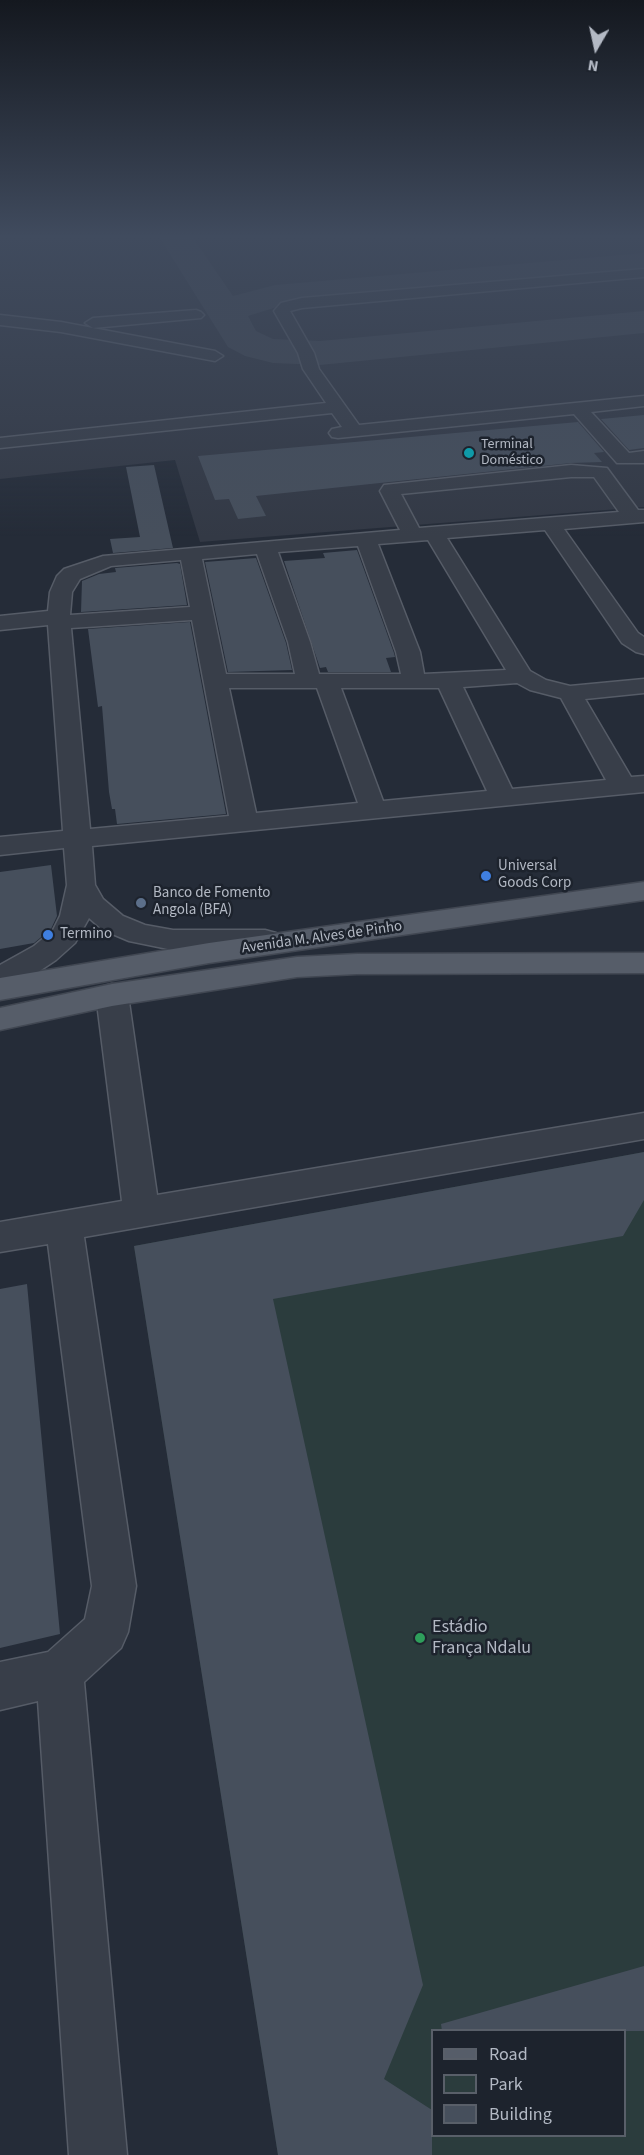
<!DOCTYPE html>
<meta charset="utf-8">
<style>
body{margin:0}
#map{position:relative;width:644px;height:2155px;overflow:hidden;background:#252c38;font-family:"Source Sans 3",sans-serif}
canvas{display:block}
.legend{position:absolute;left:431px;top:2029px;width:195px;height:108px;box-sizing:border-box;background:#1d232d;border:2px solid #595f69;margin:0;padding:8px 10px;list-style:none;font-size:18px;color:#b3b9c4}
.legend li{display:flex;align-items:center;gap:12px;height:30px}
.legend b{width:30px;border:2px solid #595f69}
.north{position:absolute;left:566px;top:18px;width:60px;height:60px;-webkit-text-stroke:4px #1d232d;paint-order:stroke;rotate:189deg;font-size:16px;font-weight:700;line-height:24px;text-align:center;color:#b3b9c4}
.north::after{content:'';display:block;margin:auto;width:21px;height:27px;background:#b3b9c4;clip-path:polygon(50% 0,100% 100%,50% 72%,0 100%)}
</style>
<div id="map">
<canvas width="644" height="2155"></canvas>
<ul class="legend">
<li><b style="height:8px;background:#565d69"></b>Road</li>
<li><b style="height:16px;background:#2b3c3d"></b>Park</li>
<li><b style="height:16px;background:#464f5c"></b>Building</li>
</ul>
<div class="north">N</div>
</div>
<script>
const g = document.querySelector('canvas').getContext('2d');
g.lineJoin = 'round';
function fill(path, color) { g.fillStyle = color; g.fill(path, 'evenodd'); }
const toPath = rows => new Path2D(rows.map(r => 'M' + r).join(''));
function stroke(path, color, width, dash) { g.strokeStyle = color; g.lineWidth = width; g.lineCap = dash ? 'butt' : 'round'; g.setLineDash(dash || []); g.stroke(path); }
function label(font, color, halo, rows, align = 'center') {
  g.font = font + ' "Source Sans 3",sans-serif'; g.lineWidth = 5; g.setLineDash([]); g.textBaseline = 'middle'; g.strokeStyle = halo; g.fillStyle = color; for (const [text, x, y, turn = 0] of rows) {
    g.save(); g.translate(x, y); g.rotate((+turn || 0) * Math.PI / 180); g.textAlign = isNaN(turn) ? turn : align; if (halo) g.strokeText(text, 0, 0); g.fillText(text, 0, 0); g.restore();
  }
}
const airport = toPath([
 [0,235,644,235,644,507,200,542,175,460,0,479]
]);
const green = toPath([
 [644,1152,644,2155,278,2155,134,1246],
 [432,2030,624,2030,624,2136,432,2136]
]);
const taxiway = toPath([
 [158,235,191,235,233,296,275,285,644,253,644,273,277,307,248,316,256,331,273,339,320,341,644,311,644,333,320,365,273,363,245,356,228,347,158,235]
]);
const building = toPath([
 [644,415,644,448,629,450,601,419],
 [578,422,604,452,594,453,602,462,571,463,256,496,266,516,238,519,229,499,215,500,198,456],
 [154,465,173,548,113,553,110,539,140,537,126,467],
 [357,550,394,653,395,657,386,658,391,672,328,672,326,667,320,668,284,561,325,558,323,553],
 [256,558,286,643,292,670,228,672,205,562],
 [177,563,180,564,187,605,81,612,82,581,99,574,116,572,115,568],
 [190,622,226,814,117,824,115,809,112,809,109,792,102,706,98,707,88,629],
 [51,865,57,916,51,929,34,943,0,949,0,872],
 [644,1152,644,1200,623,1236,273,1299,423,1985,384,2079,432,2110,432,2155,278,2155,134,1246],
 [27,1284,60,1634,0,1648,0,1289],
 [644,1966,644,2031,442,2031,441,2024]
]);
const minor = toPath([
 [644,269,644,277,302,308,290,311,314,353,319,369,359,425,644,396,644,406,591,412,629,453,644,451,644,463,617,463,574,414,338,438,332,437,329,433,332,429,342,427,332,413,0,448,0,438,326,403,303,369,298,353,274,311,281,303,302,298,644,269],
 [196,310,201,312,204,315,201,318,93,328,85,323,93,318,196,310],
 [0,315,61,322,215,351,223,356,215,361,61,332,0,325,0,315],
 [571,465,607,468,638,510,644,510,644,522,564,529,638,633,644,637,644,654,636,652,622,643,545,530,447,538,530,671,546,680,570,686,644,679,644,693,585,699,631,777,644,776,644,792,92,846,95,885,103,899,123,916,145,925,173,930,265,930,276,933,280,940,276,947,265,950,173,950,129,941,103,930,89,918,75,943,56,960,32,976,0,988,0,965,34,946,53,930,60,916,67,885,64,848,0,855,0,837,63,831,48,625,0,630,0,616,48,611,50,592,57,576,64,569,103,556,400,530,380,491,384,485,571,465],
 [571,477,594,477,619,512,419,528,401,494,571,477],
 [428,540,506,670,424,674,420,652,378,544,428,540],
 [358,546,396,652,401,674,319,674,310,642,278,552,358,546],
 [257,554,288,642,295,674,226,674,202,559,257,554],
 [181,560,190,607,70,615,72,592,80,579,111,566,181,560],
 [192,620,229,816,90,829,71,628,192,620],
 [517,683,530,690,561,698,606,780,512,789,463,687,517,683],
 [229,688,317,688,358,803,256,813,229,688],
 [341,688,439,688,487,791,383,801,341,688],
 [112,984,123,987,128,995,157,1195,644,1113,644,1139,84,1237,136,1586,128,1632,121,1648,84,1682,127,2155,69,2155,38,1701,0,1710,0,1662,48,1652,85,1619,92,1586,48,1244,0,1252,0,1222,122,1201,96,995,101,987,112,984]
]);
const major = toPath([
 [644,882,644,900,209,963,0,1000,0,978,209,943,644,882],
 [644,953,644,973,357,974,297,977,112,1006,0,1030,0,1008,112,984,297,957,357,954,644,953]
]);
const markers = [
 [469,453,6,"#0f9aa8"],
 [486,876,6,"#3f7fe0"],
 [141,903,6,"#5c6f8a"],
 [48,935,6,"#3f7fe0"],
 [420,1638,6,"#2e9e5b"]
];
const farPoinames = [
 ["Terminal",481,445],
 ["Doméstico",481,461]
];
const poiNames = [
 ["Universal",498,867],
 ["Goods Corp",498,884],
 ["Banco de Fomento",153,894],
 ["Angola (BFA)",153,911],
 ["Termino",60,935]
];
const streetNames = [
 ["Avenida M. Alves de Pinho",322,938,-8]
];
const nearPoinames = [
 ["Estádio",432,1628],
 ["França Ndalu",432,1649]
];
fill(airport, '#333945');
fill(green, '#2b3c3d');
fill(taxiway, '#414854');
fill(building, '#464f5c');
stroke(minor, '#565c67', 3);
stroke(major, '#414752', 3);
fill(minor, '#383e49');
fill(major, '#565d69');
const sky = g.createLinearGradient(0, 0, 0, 537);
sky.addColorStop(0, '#14181f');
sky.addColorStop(0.44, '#404b5e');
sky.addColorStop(1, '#404b5e00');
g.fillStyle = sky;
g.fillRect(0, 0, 644, 537);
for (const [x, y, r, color] of markers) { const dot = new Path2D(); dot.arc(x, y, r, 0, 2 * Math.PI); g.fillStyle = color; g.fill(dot); stroke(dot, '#1d232d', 2); }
label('14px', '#b3b9c4', '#1d232d', farPoinames, 'left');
label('15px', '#b3b9c4', '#1d232d', poiNames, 'left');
label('15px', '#b3b9c4', '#1d232d', streetNames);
label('18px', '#b3b9c4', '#1d232d', nearPoinames, 'left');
</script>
